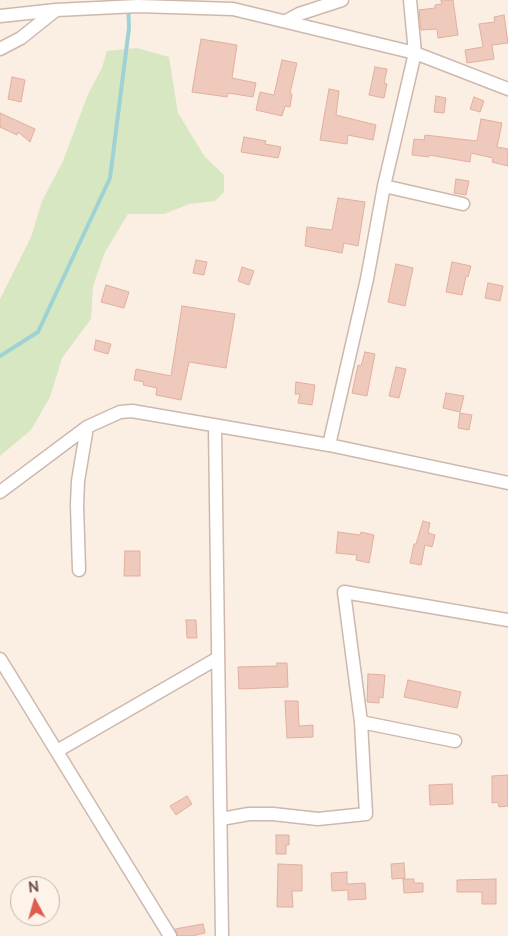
<!DOCTYPE html>
<style>
body{margin:0}
#map{position:relative;width:508px;height:936px;overflow:hidden;background:#fbefe3;font-family:Raleway,sans-serif}
canvas{display:block}
.north{position:absolute;left:10px;top:876px;width:50px;height:50px;box-sizing:border-box;background:#fef3e9;border:1px solid #c6b3a9;border-radius:50%;rotate:354deg;font-size:14px;font-weight:700;line-height:20px;text-align:center;color:#71544a}
.north::after{content:'';display:block;margin:auto;width:18px;height:22px;background:#df5d4e;clip-path:polygon(50% 0,100% 100%,50% 72%,0 100%)}
</style>
<div id="map">
<canvas width="508" height="936"></canvas>
<div class="north">N</div>
</div>
<script>
const g = document.querySelector('canvas').getContext('2d');
g.lineJoin = 'round';
function fill(path, color) { g.fillStyle = color; g.fill(path, 'evenodd'); }
const toPath = rows => new Path2D(rows.map(r => 'M' + r).join(''));
function stroke(path, color, width, dash) { g.strokeStyle = color; g.lineWidth = width; g.lineCap = dash ? 'butt' : 'round'; g.setLineDash(dash || []); g.stroke(path); }
const green = toPath([
 [137,48,169,57,178,113,205,157,224,175,224,192,215,201,189,204,164,214,128,214,105,252,93,286,91,319,62,358,50,397,31,430,0,456,0,299,31,237,42,201,63,161,88,94,102,68,107,51]
]);
const stream = toPath([
 [0,356,38,332,110,178,129,28,128,0]
]);
const building = toPath([
 [441,0,453,0,458,35,438,38,437,29,421,30,419,10,435,8,435,5,442,4,441,0],
 [504,15,508,43,492,45,494,59,467,63,465,50,483,47,479,24,495,22,494,17,504,15],
 [201,39,237,45,232,78,256,83,253,97,228,93,227,97,192,92,201,39],
 [282,60,297,63,290,93,292,94,290,107,285,106,282,116,256,110,260,92,274,95,282,60],
 [375,67,387,69,384,83,387,84,384,98,369,95,375,67],
 [12,77,25,80,21,102,8,99,12,77],
 [329,89,339,91,336,115,376,125,373,140,348,135,347,144,320,140,329,89],
 [436,96,446,98,444,113,434,112,436,96],
 [474,97,484,101,480,112,470,109,474,97],
 [0,113,35,129,30,142,18,132,17,135,0,127,0,113],
 [481,119,502,123,497,147,508,149,508,166,492,162,493,158,471,153,470,162,429,155,429,157,412,155,414,139,424,140,425,135,477,141,481,119],
 [244,137,266,141,265,144,281,147,278,158,241,152,244,137],
 [456,179,469,181,466,195,454,193,456,179],
 [338,198,365,202,358,246,344,243,342,253,305,246,307,227,332,230,338,198],
 [196,260,207,262,204,275,193,273,196,260],
 [452,262,471,266,468,277,466,276,462,295,446,292,452,262],
 [396,264,413,268,405,306,388,302,396,264],
 [242,267,254,271,249,285,238,281,242,267],
 [488,283,503,286,500,301,485,298,488,283],
 [106,285,129,292,124,308,101,302,106,285],
 [182,306,235,314,226,368,189,362,181,400,156,395,157,388,143,385,144,382,134,380,136,369,171,376,182,306],
 [96,340,111,344,108,354,94,350,96,340],
 [365,352,375,354,367,396,352,393,358,365,361,366,365,352],
 [396,367,406,369,399,398,389,396,396,367],
 [296,382,315,385,312,405,298,403,300,394,295,394,296,382],
 [446,393,464,396,460,412,443,408,446,393],
 [460,413,472,415,469,430,458,428,460,413],
 [423,521,430,523,428,533,435,535,432,547,425,545,421,565,410,563,414,544,416,544,423,521],
 [338,532,360,535,361,532,374,535,369,563,356,560,357,555,336,553,338,532],
 [125,551,140,551,140,576,124,576,125,551],
 [186,620,196,620,197,638,187,638,186,620],
 [277,663,287,663,288,687,239,689,238,667,277,666,277,663],
 [368,674,385,675,383,698,379,697,379,703,367,702,368,674],
 [408,680,461,692,457,708,404,697,408,680],
 [285,701,298,701,299,726,313,725,313,737,287,738,285,701],
 [508,775,508,806,499,807,498,802,492,803,492,776,508,775],
 [452,784,453,804,430,805,429,785,452,784],
 [187,796,192,804,176,815,170,806,187,796],
 [276,835,289,835,289,845,286,845,286,854,276,854,276,835],
 [404,863,405,878,392,879,391,864,404,863],
 [278,864,302,865,302,891,292,891,293,907,277,907,278,864],
 [347,872,347,884,365,883,366,899,348,900,348,890,332,891,331,873,347,872],
 [403,879,414,879,414,883,423,883,423,892,404,893,403,879],
 [496,879,496,904,482,904,482,892,457,892,457,880,496,879],
 [203,924,205,933,192,936,178,936,175,929,203,924]
]);
const minor = toPath([
 [0,16,56,10,138,6,233,9,415,53,508,89],
 [286,21,299,14,342,0],
 [0,49,21,38,56,10],
 [384,186,463,204],
 [215,426,222,936],
 [329,445,367,279,384,186,415,53,410,0],
 [0,492,87,427,120,412,132,411,329,445,508,483],
 [79,570,77,505,78,481,87,427],
 [0,659,170,936],
 [361,722,455,741],
 [57,751,218,658],
 [221,819,249,814,273,814,318,819,366,814,361,722,344,592,508,620]
]);
fill(green, '#d6e7c2');
stroke(stream, '#9fd2d4', 4);
fill(building, '#efcabc');
stroke(building, '#e1af9d', 1);
stroke(minor, '#ceb8ad', 15);
stroke(minor, '#fff', 12);
</script>
